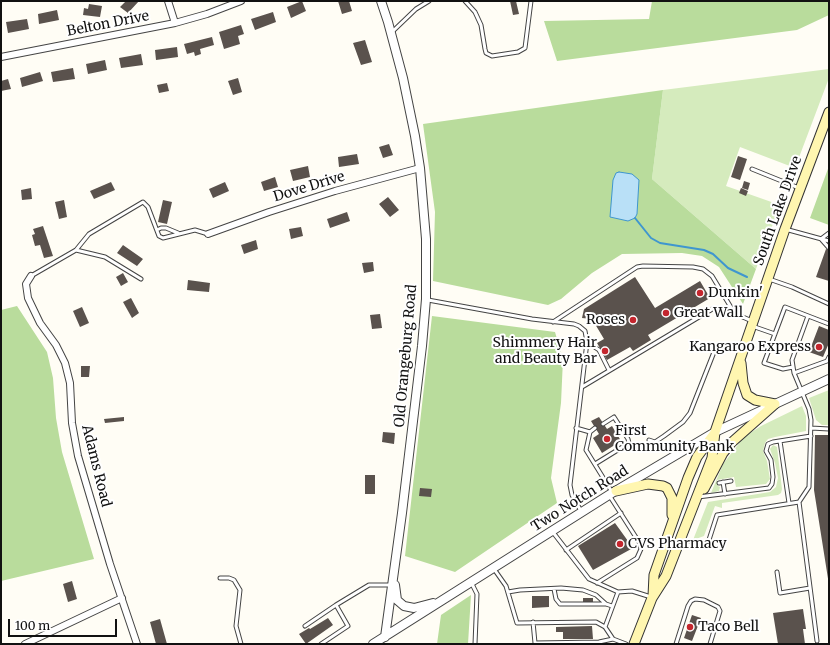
<!DOCTYPE html>
<style>
body{margin:0}
#map{position:relative;width:830px;height:645px;overflow:hidden;background:#fffdf5;font-family:Merriweather,serif}
canvas{display:block}
.frame{position:absolute;inset:0;border:2px solid #111;pointer-events:none}
.scale{position:absolute;left:8px;top:619px;width:109px;height:18px;box-sizing:border-box;border:2px solid #111;border-top:0;padding-left:5px;font-size:12px;line-height:14px;white-space:nowrap;color:#111;-webkit-text-stroke:3px #fff;paint-order:stroke}
</style>
<div id="map">
<canvas width="830" height="645"></canvas>
<div class="frame"></div>
<div class="scale">100 m</div>
</div>
<script>
const g = document.querySelector('canvas').getContext('2d');
g.lineJoin = 'round';
function fill(path, color) { g.fillStyle = color; g.fill(path, 'evenodd'); }
const toPath = rows => new Path2D(rows.map(r => 'M' + r).join(''));
function stroke(path, color, width, dash) { g.strokeStyle = color; g.lineWidth = width; g.lineCap = dash ? 'butt' : 'round'; g.setLineDash(dash || []); g.stroke(path); }
function label(font, color, halo, rows, align = 'center') {
  g.font = font + ' Merriweather,serif'; g.lineWidth = 4; g.setLineDash([]); g.textBaseline = 'middle'; g.strokeStyle = halo; g.fillStyle = color; for (const [text, x, y, turn = 0] of rows) {
    g.save(); g.translate(x, y); g.rotate((+turn || 0) * Math.PI / 180); g.textAlign = isNaN(turn) ? turn : align; if (halo) g.strokeText(text, 0, 0); g.fillText(text, 0, 0); g.restore();
  }
}
const green = toPath([
 [829,69,829,78,795,168,740,147,726,186,780,205,756,269,652,179,663,90],
 [829,390,829,425,822,425,816,420,809,398],
 [802,406,806,416,806,431,775,437,768,439,765,443,763,451,767,461,770,479,766,484,736,487,734,477,717,480,718,486,720,487,719,491,711,493,723,464,744,437,761,426],
 [773,445,777,447,782,489,781,493,778,495,722,503,722,508,715,506,704,536,693,540,708,502,770,492,776,487,778,478,775,463,770,449]
]);
const forest = toPath([
 [652,1,829,1,829,15,797,30,557,61,544,21,649,19],
 [663,90,652,179,756,269,743,304,719,267,702,256,682,253,622,254,592,273,561,299,548,305,433,281,435,212,423,124],
 [829,166,829,225,810,218],
 [17,306,47,352,53,378,56,418,62,452,94,559,1,581,1,310],
 [432,316,555,332,563,359,561,403,551,478,557,503,455,572,405,556],
 [471,595,468,644,437,644,441,615]
]);
const water = toPath([
 [619,172,632,174,639,180,637,214,635,218,628,221,610,217,613,180,616,173,619,172]
]);
const stream = toPath([
 [635,218,651,238,660,243,704,250,713,254,728,268,747,277]
]);
const building = toPath([
 [126,1,139,1,128,13,120,7],
 [302,1,306,11,291,18,287,7],
 [338,1,349,1,352,11,342,14],
 [510,1,516,1,519,14,513,15],
 [89,4,102,6,100,17,83,15,84,8,88,9],
 [57,10,59,20,39,24,38,14],
 [273,12,276,22,255,30,251,19],
 [27,19,29,29,8,33,6,22],
 [241,25,244,34,238,36,240,44,224,49,219,32],
 [212,37,214,45,200,49,201,54,195,56,194,52,187,54,184,44],
 [365,40,372,62,361,65,353,43],
 [177,47,178,57,156,60,155,50],
 [141,54,143,65,121,68,119,58],
 [105,60,107,70,88,74,86,64],
 [73,68,75,79,53,82,51,72],
 [40,72,43,81,22,87,20,78],
 [238,78,242,92,233,95,228,81],
 [8,79,11,89,1,91,1,81],
 [167,83,169,91,159,93,157,85],
 [389,144,393,155,383,158,379,147],
 [357,154,359,164,339,167,338,157],
 [738,156,747,159,740,180,731,177],
 [308,166,310,177,293,181,290,170],
 [275,177,278,187,264,191,261,182],
 [744,181,750,183,748,190,742,188],
 [111,182,115,190,94,199,90,191],
 [225,182,229,191,213,198,209,189],
 [31,188,32,199,22,200,21,190],
 [741,188,748,191,746,196,739,193],
 [388,197,399,210,390,217,379,204],
 [64,200,67,217,59,219,55,202],
 [163,200,172,202,167,224,158,222],
 [347,212,350,221,330,228,327,219],
 [43,226,53,256,44,258,40,245,35,246,32,235,35,234,33,229],
 [301,227,303,236,291,239,289,229],
 [256,240,258,249,244,254,241,245],
 [123,245,143,259,137,266,117,253],
 [826,249,829,250,829,281,816,277],
 [373,262,374,271,364,273,362,263],
 [123,273,128,282,121,286,116,277],
 [635,277,655,308,700,281,710,298,648,335,651,340,633,351,630,347,607,360,597,343,604,339,592,319,582,318,584,309],
 [188,280,210,283,209,292,187,290],
 [131,298,139,313,132,318,123,302],
 [82,307,89,323,80,327,73,311],
 [380,314,382,328,372,329,370,315],
 [819,326,829,330,829,343,823,357,809,352],
 [81,366,90,366,89,377,81,377],
 [124,417,124,421,105,423,104,419],
 [599,417,607,429,612,426,621,441,602,453,593,438,599,434,591,421],
 [383,432,395,433,394,444,382,442],
 [815,435,829,435,829,585,814,490],
 [365,475,375,475,375,494,365,494],
 [420,488,432,489,431,497,419,496],
 [615,523,633,548,593,570,578,546],
 [72,581,77,599,68,602,63,584],
 [532,596,549,596,549,607,532,608],
 [583,598,593,598,593,602,583,603],
 [803,609,806,629,803,629,805,644,778,644,773,613],
 [692,615,701,618,692,641,684,638],
 [328,618,333,625,306,644,299,634,309,628,310,629],
 [160,619,167,644,156,644,150,622],
 [592,626,593,639,563,639,563,632,556,632,556,627]
]);
const service = toPath([
 [465,1,475,12,481,25,485,49,486,53,492,56,518,52,525,48,531,1],
 [392,32,416,9,429,1],
 [752,169,799,188],
 [785,229,829,241],
 [157,230,161,228,166,228,178,233],
 [821,239,829,248],
 [821,239,829,233],
 [76,250,89,234,143,202,148,207,159,236,163,238,195,230,208,234],
 [31,276,76,250,105,257,141,279],
 [769,279,792,287,829,304],
 [428,300,532,319,574,324,579,326,585,331,587,342,570,485,572,495,581,511],
 [808,316,792,360,794,373,809,409,811,420,809,487,799,502,817,641],
 [553,322,637,267,643,266,693,267,703,269,712,276,735,314],
 [752,326,775,334],
 [587,342,599,350,609,370],
 [793,367,783,369,764,363,785,307,829,324],
 [794,373,827,361,829,357],
 [582,387,714,308,722,308,752,321],
 [576,428,590,432,595,428],
 [811,428,829,429],
 [590,432,586,450,612,492],
 [649,440,655,442,664,436,683,422,690,413,716,347],
 [780,441,789,503],
 [595,464,629,443,628,439,614,417,603,424],
 [723,482,725,494],
 [719,483,731,481],
 [698,497,769,488,772,484,773,477,771,460,766,451,768,444,773,442,811,436],
 [552,531,589,579,618,592,632,591,651,597],
 [680,545,707,546,717,515,799,502],
 [566,550,621,513],
 [494,569,506,586,517,623,596,622,605,627,613,639,626,644],
 [777,572,780,593,810,588],
 [220,578,229,578,234,580,240,590,236,626,241,644],
 [471,582,477,594,475,644],
 [597,583,637,558,641,549,639,542,609,495],
 [554,589,556,599,560,604,606,604,612,606],
 [508,592,520,590,561,588,583,590,596,595,606,604],
 [533,622,535,643,599,642,613,639],
 [305,626,336,605],
 [605,627,618,592],
 [321,644,348,626,336,605,369,585,390,585],
 [676,644,688,606,691,601,695,599,704,600,718,607,720,611,710,644]
]);
const minor = toPath([
 [168,1,175,23],
 [1,57,175,23,207,14,241,1],
 [208,234,269,212,335,191,420,168],
 [31,276,26,284,28,298,40,323,56,345,65,363,70,383,72,423,78,456,110,564,137,644],
 [25,644,122,598]
]);
const tertiary = toPath([
 [381,1,388,22,403,78,415,136,420,168,426,239,426,299,422,346,402,513,385,637],
 [395,585,397,600,404,606,414,608,433,603],
 [373,644,612,493,715,432,829,379]
]);
const secondary = toPath([
 [741,363,743,383,747,395,755,400,775,404],
 [704,489,723,453,731,443,775,404],
 [616,491,648,484,663,486,667,488,672,498,672,515],
 [653,596,654,575,688,478,697,457,714,434],
 [634,644,652,598,666,576,712,458,715,432,785,229,829,112]
]);
const markers = [
 [700,293,4,"#c4262e"],
 [666,313,4,"#c4262e"],
 [633,320,4,"#c4262e"],
 [819,347,4,"#c4262e"],
 [605,351,4,"#c4262e"],
 [607,439,4,"#c4262e"],
 [620,544,4,"#c4262e"],
 [690,627,4,"#c4262e"]
];
const streetNames = [
 ["Belton Drive",108,24,-11],
 ["Dove Drive",309,187,-17],
 ["South Lake Drive",778,211,-70],
 ["Old Orangeburg Road",406,356,-85],
 ["Adams Road",96,466,76],
 ["Two Notch Road",580,499,-32]
];
const poiNames = [
 ["Dunkin'",708,293],
 ["Great Wall",674,313],
 ["Roses",625,320,"right"],
 ["Shimmery Hair",597,343,"right"],
 ["and Beauty Bar",597,359,"right"],
 ["Kangaroo Express",811,347,"right"],
 ["First",615,431],
 ["Community Bank",615,447],
 ["CVS Pharmacy",628,544],
 ["Taco Bell",698,627]
];
fill(green, '#d5ebbd');
fill(forest, '#b9dc9c');
fill(water, '#b9e0f7');
stroke(water, '#3f96cf', 1);
stroke(stream, '#3f96cf', 2);
fill(building, '#5a524d');
stroke(service, '#444', 5);
stroke(minor, '#444', 8);
stroke(tertiary, '#444', 10);
stroke(secondary, '#333', 11);
stroke(service, '#fff', 3);
stroke(minor, '#fff', 6);
stroke(tertiary, '#fff', 8);
stroke(secondary, '#fff6b0', 9);
for (const [x, y, r, color] of markers) { const dot = new Path2D(); dot.arc(x, y, r, 0, 2 * Math.PI); g.fillStyle = color; g.fill(dot); stroke(dot, '#fff', 1.5); }
label('14px', '#111', '#fff', streetNames);
label('14px', '#111', '#fff', poiNames, 'left');
</script>
